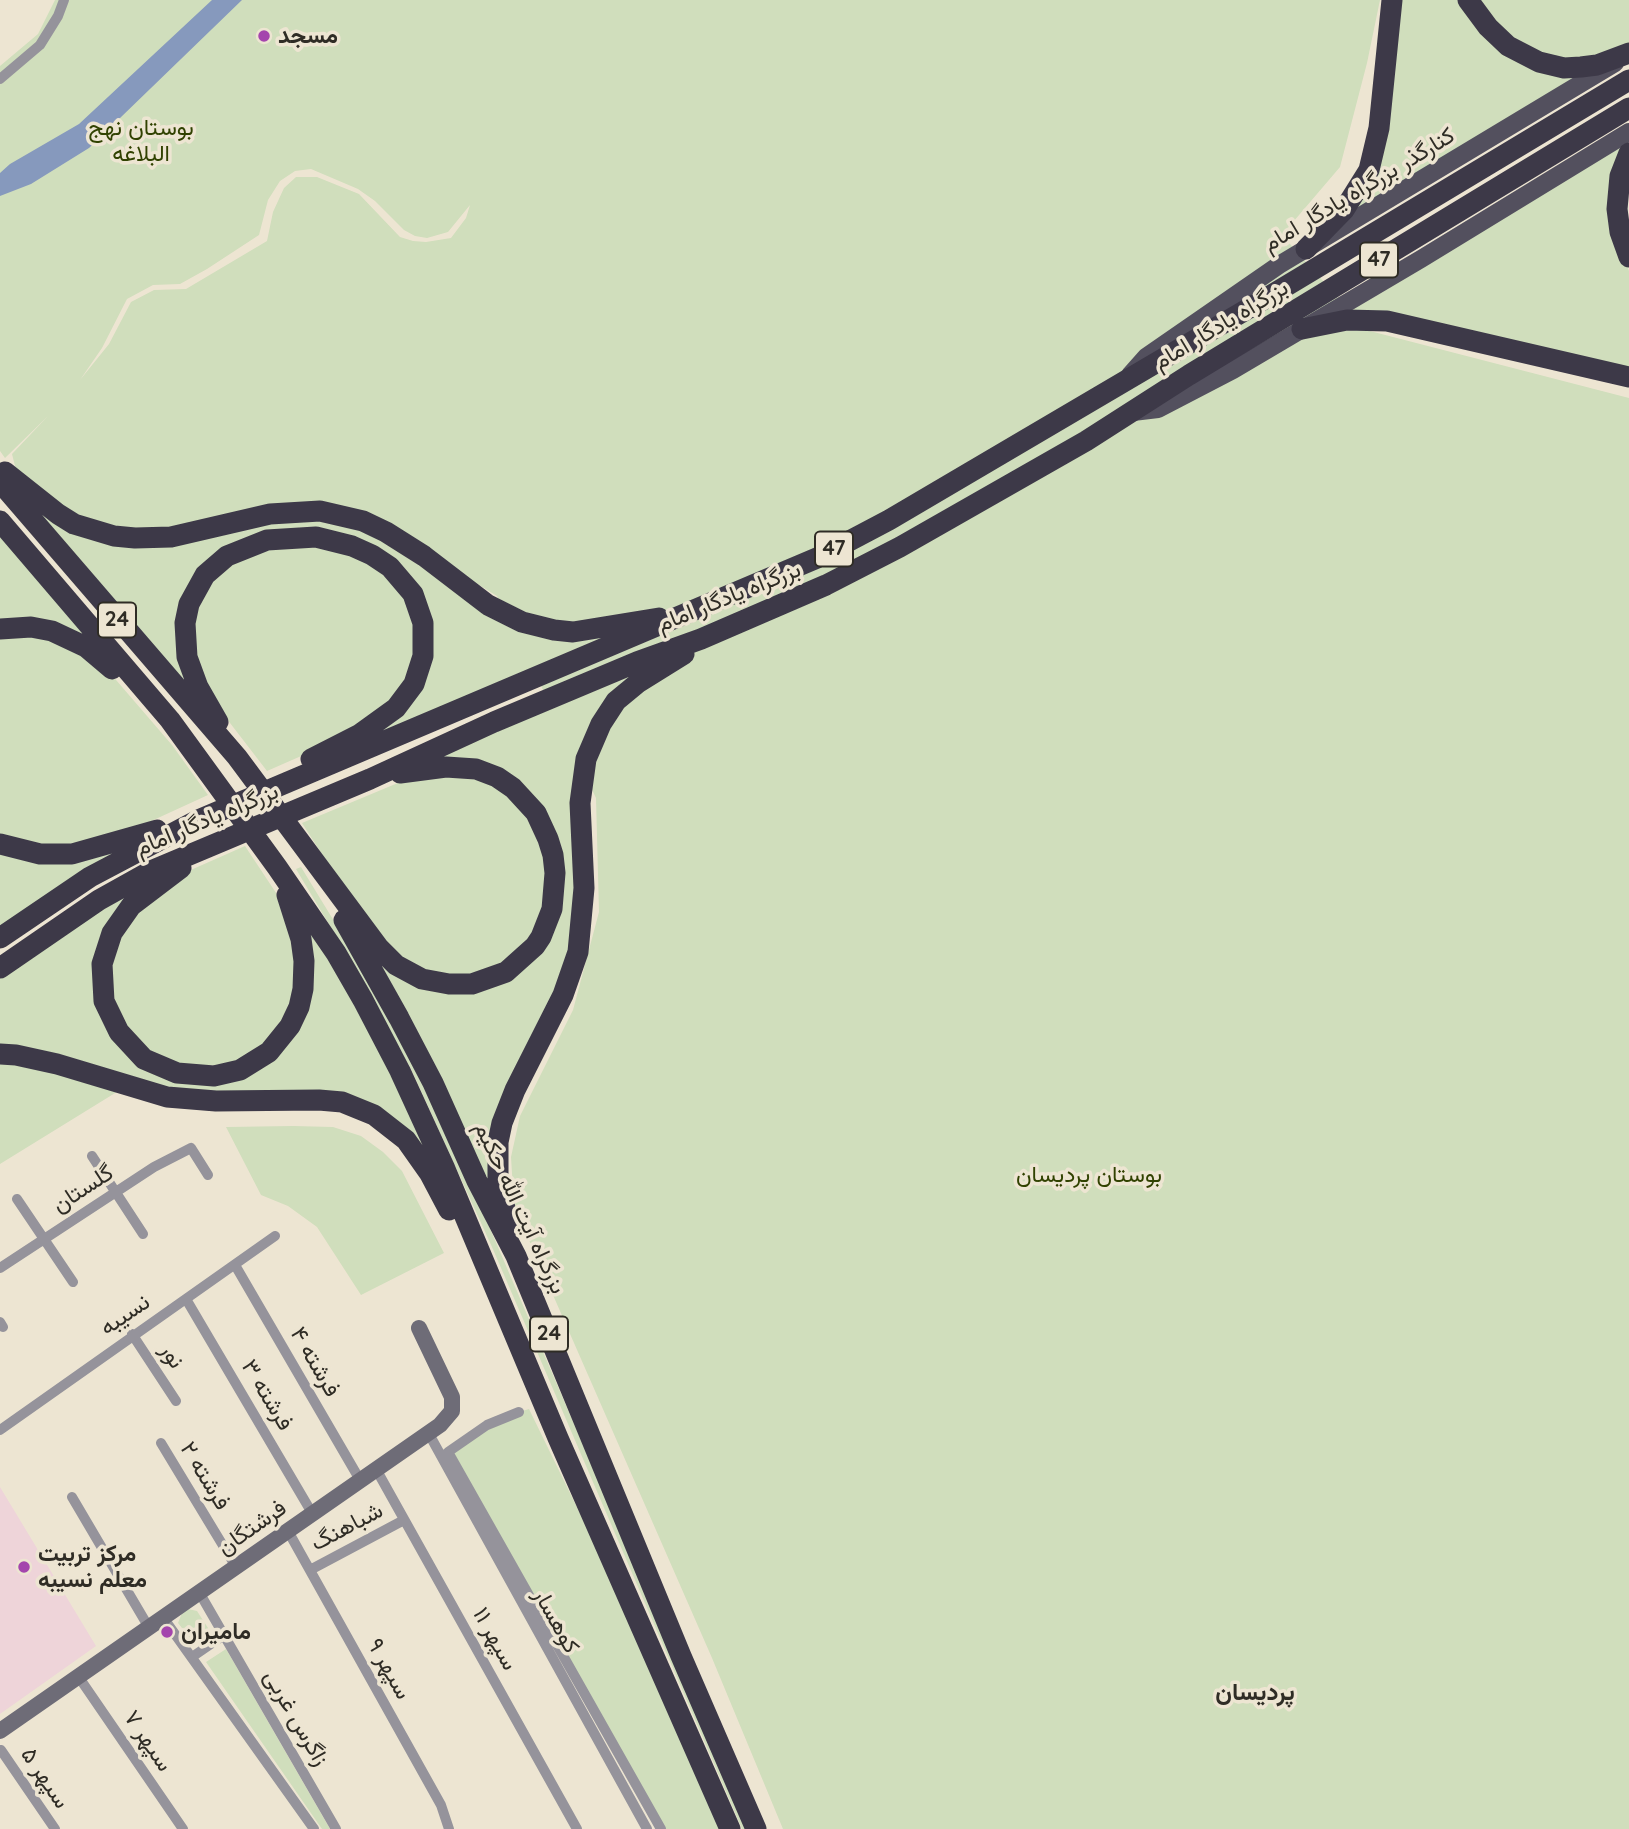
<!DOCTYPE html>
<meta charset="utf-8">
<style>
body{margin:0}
canvas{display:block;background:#ede5d2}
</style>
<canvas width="1629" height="1829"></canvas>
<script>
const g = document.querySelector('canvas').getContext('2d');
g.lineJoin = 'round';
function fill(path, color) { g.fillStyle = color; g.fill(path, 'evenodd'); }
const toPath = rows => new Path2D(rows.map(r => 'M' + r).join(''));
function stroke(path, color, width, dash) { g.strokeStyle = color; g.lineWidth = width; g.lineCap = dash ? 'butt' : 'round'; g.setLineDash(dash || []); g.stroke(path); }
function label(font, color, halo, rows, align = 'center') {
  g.font = font + ' Quicksand,Vazirmatn,sans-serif'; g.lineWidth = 7; g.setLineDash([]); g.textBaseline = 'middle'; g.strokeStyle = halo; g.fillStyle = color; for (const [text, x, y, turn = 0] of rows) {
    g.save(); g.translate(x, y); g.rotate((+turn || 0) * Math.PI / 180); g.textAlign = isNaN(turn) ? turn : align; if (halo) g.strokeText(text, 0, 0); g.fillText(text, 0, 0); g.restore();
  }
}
const education = toPath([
 [0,1487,96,1646,0,1714]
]);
const green = toPath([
 [55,0,1380,0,1367,63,1340,167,1282,235,1347,308,1629,135,1616,171,1612,196,1617,236,1629,271,1629,372,1404,319,1385,315,1352,315,1366,330,1629,398,1629,1829,783,1829,712,1658,514,1206,511,1157,520,1116,573,1010,599,912,596,798,580,765,574,785,577,901,573,947,558,993,513,1080,498,1119,492,1140,493,1191,408,1019,350,916,382,959,394,971,410,980,441,989,457,991,487,986,511,974,538,950,556,916,560,883,558,851,553,835,537,805,528,794,506,776,476,763,443,761,410,767,551,707,534,671,297,770,375,731,388,722,399,712,417,687,427,666,430,643,428,626,419,595,400,569,384,558,351,541,312,532,279,533,257,537,217,557,197,578,190,590,182,612,179,628,181,657,188,676,212,717,3,476,34,503,63,524,82,533,116,542,146,544,176,541,291,517,314,517,351,523,387,538,409,551,485,610,510,623,497,596,456,571,396,529,368,518,323,506,293,506,185,529,160,532,104,527,76,517,33,487,16,470,12,454,48,416,5,458,0,451,0,66,38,34],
 [311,169,358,189,375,201,404,230,415,236,427,238,448,232,470,205,466,218,451,238,426,242,413,241,400,237,359,194,317,177,296,177,284,188,273,212,267,241,186,289,154,290,131,302,109,344,80,380,102,348,127,299,153,285,180,284,207,269,259,235,268,200,280,181,295,171],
 [1397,0,1461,0,1477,22,1584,73,1337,224,1357,202],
 [1474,0,1629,0,1629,47,1581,62,1528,52],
 [0,532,106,654,0,625],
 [308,543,368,561,408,598,419,643,402,693,340,739,267,771,210,697,197,669,192,615,201,592,245,553],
 [39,634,104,666,172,745,208,795,147,823,62,849,0,839,0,636],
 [442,772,494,783,532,817,549,869,542,920,511,961,459,978,406,965,361,915,302,823,405,780],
 [137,841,0,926,0,850],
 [245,846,286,908,298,986,274,1038,233,1066,165,1064,120,1024,107,976,123,923,184,873],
 [301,867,384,1003,464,1168,748,1829,742,1829,492,1247,411,1069,358,973,296,869],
 [166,873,118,910,106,1022,198,1082,294,1030,297,905,366,1020,462,1227,382,1114,191,1095,0,1049,0,978,60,934],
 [0,1058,120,1090,0,1164],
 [293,1126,333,1127,361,1136,383,1152,402,1171,444,1253,361,1295,317,1227,288,1206,261,1195,226,1127],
 [529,1409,629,1614,723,1829,661,1829,440,1456,519,1412],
 [188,1609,197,1611,208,1628,210,1638,204,1642,194,1643,178,1623,182,1613],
 [226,1649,330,1829,322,1829,206,1662]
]);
const water = toPath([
 [212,0,242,0,89,148,31,184,0,196,0,173,10,164,79,124]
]);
const street = toPath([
 [0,79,40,45,58,16,64,0],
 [92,1156,143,1234],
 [17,1199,73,1282],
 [235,1265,360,1480],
 [0,1268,154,1167,191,1148,208,1175],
 [186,1299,312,1513],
 [0,1322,3,1327],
 [132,1334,176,1401],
 [519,1412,487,1425,448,1452,661,1829],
 [0,1430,275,1236],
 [429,1434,647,1829],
 [161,1443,236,1567],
 [376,1469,577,1829],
 [72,1497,148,1626],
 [288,1531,441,1805,449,1829],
 [310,1570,404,1520],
 [199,1592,336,1829],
 [162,1616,314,1829],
 [192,1657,224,1635],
 [78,1676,183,1829],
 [1,1750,55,1829]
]);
const secondary = toPath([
 [0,1731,440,1425,452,1411,452,1397,419,1328]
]);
const primary = toPath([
 [1130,375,1146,357,1279,265,1615,63],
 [1133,412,1158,409,1233,370,1421,259,1629,132]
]);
const highway = toPath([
 [1468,0,1488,27,1508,46,1539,62,1564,68,1581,67,1597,65,1629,53],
 [1629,153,1620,176,1617,209,1620,232,1629,257],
 [1306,249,1344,210,1369,170,1379,128,1392,0],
 [1302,329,1347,320,1387,321,1629,377],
 [5,472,58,514,74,524,114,536,135,538,171,537,270,514,320,511,363,521,386,532,424,556,488,605,522,622,554,630,573,632,659,618],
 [0,482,237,757,379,948,396,965,422,979,449,984,472,984,506,972,535,946,541,937,552,909,555,873,553,855,548,839,536,813,513,788,497,777,476,769,446,767,400,773],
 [0,521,170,720,277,867,336,953,363,1000,400,1071,445,1169,558,1438,730,1829],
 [0,629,31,627,52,631,86,647,112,669],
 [218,722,198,687,187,657,185,623,189,604,205,575,227,556,267,540,316,537,352,546,372,555,390,567,413,594,423,623,423,656,414,684,396,708,360,734,311,759],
 [0,844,40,854,72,854,157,830],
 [181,868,131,906,112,933,102,964,104,1001,119,1032,144,1059,177,1073,214,1076,240,1070,269,1052,290,1026,299,1007,303,989,304,961,301,939,287,895],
 [344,920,399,1018,433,1083,477,1181,516,1256,681,1656,756,1829],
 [0,938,90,877,196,821,817,558,889,520,1273,294,1629,80],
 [0,968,99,900,151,871,370,779,494,722,637,662,701,639,826,585,900,547,1086,441,1189,375,1629,108],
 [0,1054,16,1055,57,1064,167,1097,216,1101,319,1100,342,1102,374,1115,406,1140,430,1174,449,1210],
 [508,1221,498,1179,498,1142,502,1123,515,1090,563,995,578,952,584,888,580,803,586,759,601,724,616,701,639,682,684,654]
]);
const markers = [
 [264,36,7,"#a445ad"],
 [24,1567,7,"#a445ad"],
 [167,1632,7,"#a445ad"]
];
const shields = [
 [1379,260,38],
 [834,549,38],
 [117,620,38],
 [549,1334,38]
];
const shieldNames = [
 ["47",1379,260],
 ["47",834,549],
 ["24",117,620],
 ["24",549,1334]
];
const poiNames = [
 ["مسجد",278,36],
 ["مرکز تربیت",38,1554],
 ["معلم نسیبه",38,1580],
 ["مامیران",181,1632]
];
const parkNames = [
 ["بوستان نهج",141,128],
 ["البلاغه",141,154],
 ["بوستان پردیسان",1089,1175]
];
const streetNames = [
 ["کنارگذر بزرگراه یادگار امام",1359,190,-31],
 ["بزرگراه یادگار امام",1221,325,-31],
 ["بزرگراه یادگار امام",729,597,-22],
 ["بزرگراه یادگار امام",207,820,-23],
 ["گلستان",83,1189,-33],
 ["بزرگراه آیت الله حکیم",520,1208,65],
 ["نسیبه",125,1315,-34],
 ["نور",172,1356,57],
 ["فرشته ۴",315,1362,60],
 ["فرشته ۳",267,1395,59],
 ["فرشته ۲",205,1476,59],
 ["شباهنگ",347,1527,-28],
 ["فرشتگان",252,1528,-35],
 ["کوهسار",556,1621,61],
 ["سپهر ۱۱",495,1639,61],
 ["سپهر ۹",389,1669,61],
 ["زاگرس غربی",296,1718,60],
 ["سپهر ۷",148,1741,56],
 ["سپهر ۵",45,1778,56]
];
const neighbourhoodNames = [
 ["پردیسان",1255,1693]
];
fill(education, '#eed4d9');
fill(green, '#d0debc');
fill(water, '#8699bd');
stroke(street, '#95939b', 10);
stroke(secondary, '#6e6c77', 16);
stroke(primary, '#53505e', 18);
stroke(highway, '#3d3948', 21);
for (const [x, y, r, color] of markers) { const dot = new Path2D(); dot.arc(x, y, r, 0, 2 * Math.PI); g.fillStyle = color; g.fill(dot); stroke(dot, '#ede5d2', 2.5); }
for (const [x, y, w] of shields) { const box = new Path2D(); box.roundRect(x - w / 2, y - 17.5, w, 35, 5); g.fillStyle = '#ede5d2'; g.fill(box); stroke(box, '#2f2c25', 2); }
label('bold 21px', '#2f2c25', null, shieldNames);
label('bold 23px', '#2f2c25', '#ede5d2', poiNames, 'left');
label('23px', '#314201', '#ede5d2', parkNames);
label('23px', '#2f2c25', '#ede5d2', streetNames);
label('bold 24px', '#2f2c25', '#ede5d2', neighbourhoodNames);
</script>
